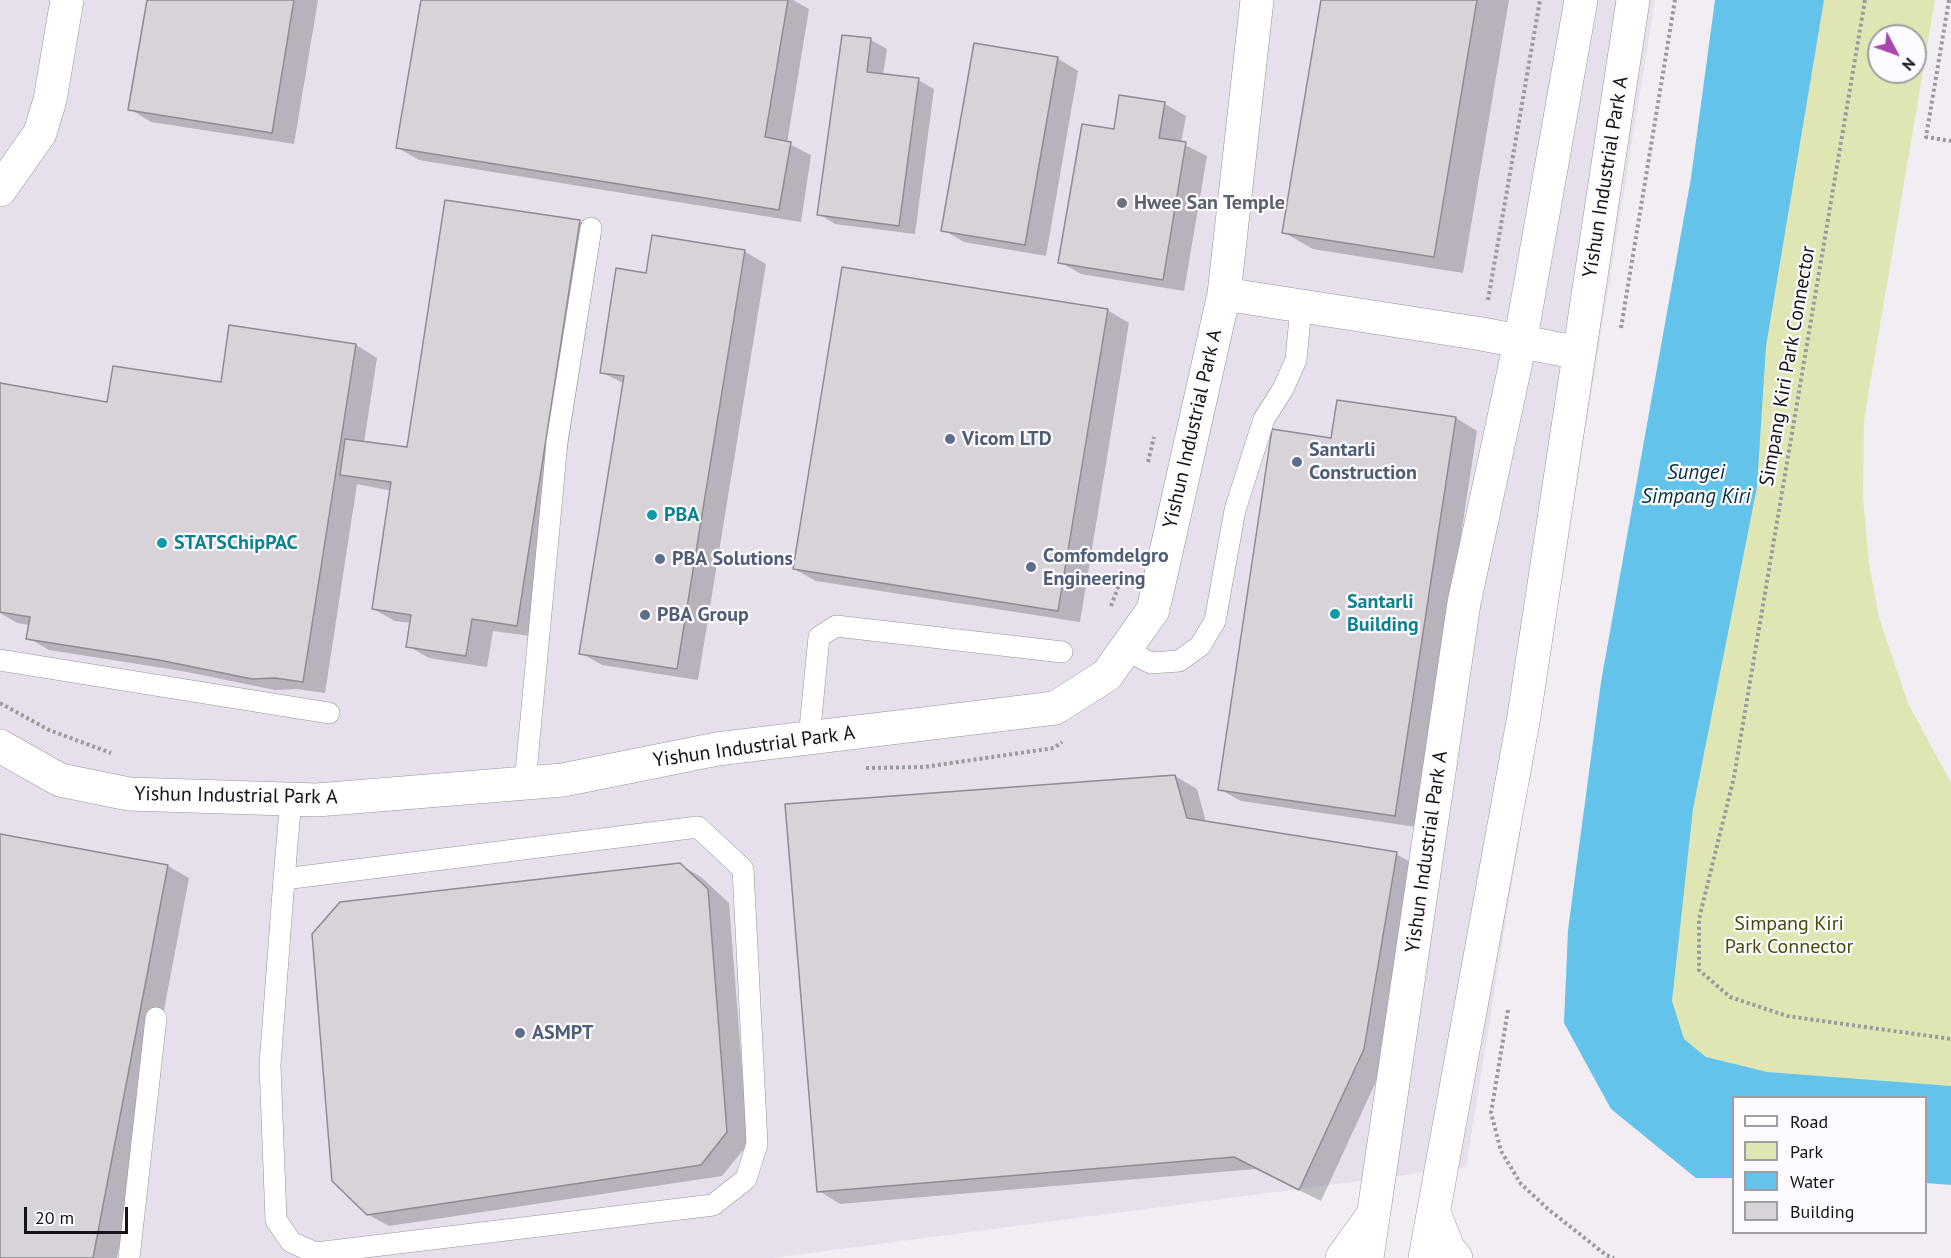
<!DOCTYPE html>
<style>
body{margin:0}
#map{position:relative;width:1951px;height:1258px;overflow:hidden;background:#f1edf3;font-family:"PT Sans",sans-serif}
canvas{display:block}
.legend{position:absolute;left:1732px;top:1096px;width:195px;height:138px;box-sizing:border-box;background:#fdfbff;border:2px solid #a09ea1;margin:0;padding:8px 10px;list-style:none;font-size:18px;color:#141315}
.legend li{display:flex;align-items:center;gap:12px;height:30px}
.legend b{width:30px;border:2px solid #a09ea1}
.north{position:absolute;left:1867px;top:24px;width:60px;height:60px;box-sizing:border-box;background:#fdfbff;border:2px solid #a09ea1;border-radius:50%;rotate:131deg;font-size:16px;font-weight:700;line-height:24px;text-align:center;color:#141315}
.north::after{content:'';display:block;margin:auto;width:21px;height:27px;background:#a646ae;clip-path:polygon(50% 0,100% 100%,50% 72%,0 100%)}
.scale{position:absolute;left:24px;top:1207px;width:104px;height:27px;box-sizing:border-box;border:3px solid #141315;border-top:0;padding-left:8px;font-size:18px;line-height:21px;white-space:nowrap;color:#141315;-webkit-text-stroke:4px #fdfbff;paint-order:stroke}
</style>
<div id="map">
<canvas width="1951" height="1258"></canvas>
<ul class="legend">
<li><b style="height:8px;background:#fff"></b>Road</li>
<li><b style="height:16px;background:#e0e6b3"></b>Park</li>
<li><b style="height:16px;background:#64c3eb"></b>Water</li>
<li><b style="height:16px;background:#d7d3d9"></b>Building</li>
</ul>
<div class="north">N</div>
<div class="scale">20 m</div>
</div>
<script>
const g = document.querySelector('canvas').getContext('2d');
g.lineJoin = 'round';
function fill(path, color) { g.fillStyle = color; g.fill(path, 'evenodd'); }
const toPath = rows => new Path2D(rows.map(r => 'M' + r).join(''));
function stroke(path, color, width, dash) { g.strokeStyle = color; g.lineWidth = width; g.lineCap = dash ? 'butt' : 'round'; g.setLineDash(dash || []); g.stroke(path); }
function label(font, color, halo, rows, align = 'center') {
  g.font = font + ' "PT Sans",sans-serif'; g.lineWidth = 4.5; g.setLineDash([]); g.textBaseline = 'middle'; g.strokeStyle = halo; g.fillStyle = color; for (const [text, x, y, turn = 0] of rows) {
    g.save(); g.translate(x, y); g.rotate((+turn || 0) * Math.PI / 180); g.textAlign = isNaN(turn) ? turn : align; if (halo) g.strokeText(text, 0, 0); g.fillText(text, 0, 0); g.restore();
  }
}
const built = toPath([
 [0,0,1655,0,1466,1167,772,1258,0,1258]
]);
const green = toPath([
 [1781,0,1935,0,1864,420,1863,498,1869,563,1879,618,1908,703,1951,783,1951,1169,1926,1098,1734,1098,1612,1012],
 [1879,36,1915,36,1915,72,1879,72]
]);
const water = toPath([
 [1715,0,1824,0,1766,346,1757,487,1693,809,1672,1001,1684,1039,1706,1057,1767,1072,1951,1086,1951,1185,1926,1183,1926,1098,1734,1098,1733,1178,1696,1178,1611,1109,1564,1023,1568,930,1601,682,1691,178]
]);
const shadow = toPath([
 [148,0,318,0,294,144,151,122,130,109],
 [423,0,793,0,809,9,787,143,811,155,801,222,419,160,398,148],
 [1323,0,1509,0,1463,273,1313,249,1283,232],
 [871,40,887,49,883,75,918,80,934,89,915,234,835,224,819,214],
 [1057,58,1078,71,1046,256,964,242,943,230],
 [1120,97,1165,104,1186,116,1181,143,1207,156,1184,291,1081,274,1060,262,1115,130],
 [579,222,601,234,538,637,493,631,487,667,429,658,408,646,411,623,395,621,373,609,392,491,357,484,325,693,297,689,275,690,182,671,49,650,28,638,30,625,17,623,0,613,0,385,109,404,222,384,356,345,377,358,364,443,408,449],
 [744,251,766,264,698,680,602,665,581,653,625,384,601,372,648,274],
 [1107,310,1129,323,1080,622,816,581,794,569],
 [1456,418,1477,431,1416,827,1241,801,1219,789,1332,439],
 [1175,776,1197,789,1206,822,1396,854,1418,866,1385,1062,1321,1201,1256,1169,840,1204,819,1191],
 [0,835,168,866,189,878,117,1258,0,1258],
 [679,864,701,877,729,903,748,1144,722,1176,389,1226,367,1214]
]);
const building = toPath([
 [147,0,294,0,272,133,128,110,147,0],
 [421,0,788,0,765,137,791,142,779,210,396,148,421,0],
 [1321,0,1477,0,1434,257,1282,233,1321,0],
 [842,35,871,38,867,72,919,78,899,226,817,215,842,35],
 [974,43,1058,57,1025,245,941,231,974,43],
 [1119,95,1165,102,1159,138,1186,142,1163,280,1058,263,1082,124,1114,129,1119,95],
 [445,200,580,220,517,626,472,619,466,656,406,647,411,615,372,609,391,482,340,475,345,439,407,447,445,200],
 [652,235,745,250,677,669,579,654,624,376,600,373,616,268,646,273,652,235],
 [842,267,1108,309,1058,611,793,569,842,267],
 [229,325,356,344,303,682,275,678,252,679,159,660,26,639,30,617,0,612,0,383,107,402,113,366,221,382,229,325],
 [1337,400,1456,417,1395,816,1218,790,1272,429,1331,438,1337,400],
 [1175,775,1187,818,1397,852,1364,1049,1299,1190,1234,1157,817,1192,785,804,1175,775],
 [0,834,168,865,93,1258,0,1258,0,834],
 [680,863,708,889,727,1132,701,1165,367,1215,332,1181,312,934,340,902,680,863]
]);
const path = toPath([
 [1865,0,1734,777,1699,919,1699,970,1730,997,1787,1016,1951,1039],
 [1949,0,1926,137,1951,141],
 [1488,300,1540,0],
 [1621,328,1675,0],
 [1148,462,1154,437],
 [1111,606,1123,574],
 [0,703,49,730,111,753],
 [866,768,924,767,1054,748,1062,742],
 [1508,1010,1491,1113,1501,1151,1521,1184,1548,1209,1606,1255,1614,1258]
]);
const service = toPath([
 [1124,649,1151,663,1179,661,1200,646,1215,621,1235,510,1264,419,1283,389,1296,360,1301,307],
 [0,660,329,713],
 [809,738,819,637,836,626,1062,652],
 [525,783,557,442,591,228],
 [284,879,698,827,743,869,757,1144,746,1179,713,1205,316,1253,291,1242,276,1220,270,1065,284,879,291,799],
 [129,1258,156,1018]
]);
const minor = toPath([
 [0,190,40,133,50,100,67,0],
 [1224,294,1482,334,1579,353],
 [0,746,60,780,129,794,317,800,563,780,717,749,1055,708,1107,675,1153,610,1224,294,1257,0],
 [1367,1258,1464,603,1520,343,1581,0],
 [1425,1258,1524,716,1633,0]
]);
const primary = toPath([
 [1434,1213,1448,1248,1456,1258],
 [1342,1258,1373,1215]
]);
const markers = [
 [1122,203,6,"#6b7280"],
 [950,439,6,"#5c6f8a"],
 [1297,462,6,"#5c6f8a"],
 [652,515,6,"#0f9aa8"],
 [162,543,6,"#0f9aa8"],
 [660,559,6,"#5c6f8a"],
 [1031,567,6,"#5c6f8a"],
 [1335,614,6,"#0f9aa8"],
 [645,615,6,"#5c6f8a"],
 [520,1033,6,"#5c6f8a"]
];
const streetNames = [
 ["Yishun Industrial Park A",1606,177,-81],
 ["Simpang Kiri Park Connector",1788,366,-80],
 ["Yishun Industrial Park A",1193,429,-77],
 ["Yishun Industrial Park A",754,747,-8],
 ["Yishun Industrial Park A",236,796,1],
 ["Yishun Industrial Park A",1427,852,-82]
];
const worshipNames = [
 ["Hwee San Temple",1134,203]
];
const serviceNames = [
 ["Vicom LTD",962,439],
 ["Santarli",1309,450],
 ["Construction",1309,473],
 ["Comfomdelgro",1043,556],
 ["Engineering",1043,579],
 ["PBA Solutions",672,559],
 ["PBA Group",657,615],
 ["ASMPT",532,1033]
];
const cultureNames = [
 ["PBA",664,515],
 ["STATSChipPAC",174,543],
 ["Santarli",1347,602],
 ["Building",1347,625]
];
const parkNames = [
 ["Simpang Kiri",1789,924],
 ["Park Connector",1789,947]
];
const waterNames = [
 ["Sungei",1696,473],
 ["Simpang Kiri",1696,497]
];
fill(built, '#e7dfec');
fill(green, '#e0e6b3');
fill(water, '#64c3eb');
fill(shadow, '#0003');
fill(building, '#d7d3d9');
stroke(building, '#8f8b91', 1.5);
stroke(service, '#979399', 22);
stroke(minor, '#979399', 34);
stroke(primary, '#979399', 34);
stroke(path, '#9d9a9e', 4, [3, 3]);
stroke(service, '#fff', 21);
stroke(minor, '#fff', 33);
stroke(primary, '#fff', 33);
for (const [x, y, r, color] of markers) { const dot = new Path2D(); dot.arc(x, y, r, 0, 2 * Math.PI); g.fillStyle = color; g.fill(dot); stroke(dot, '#fdfbff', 2); }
label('20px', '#141315', '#fdfbff', streetNames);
label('bold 20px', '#5b616d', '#fdfbff', worshipNames, 'left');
label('bold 20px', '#4e5e75', '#fdfbff', serviceNames, 'left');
label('bold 20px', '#0d838f', '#fdfbff', cultureNames, 'left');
label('20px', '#474a0b', '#fdfbff', parkNames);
label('italic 21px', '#033141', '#fdfbff', waterNames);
</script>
